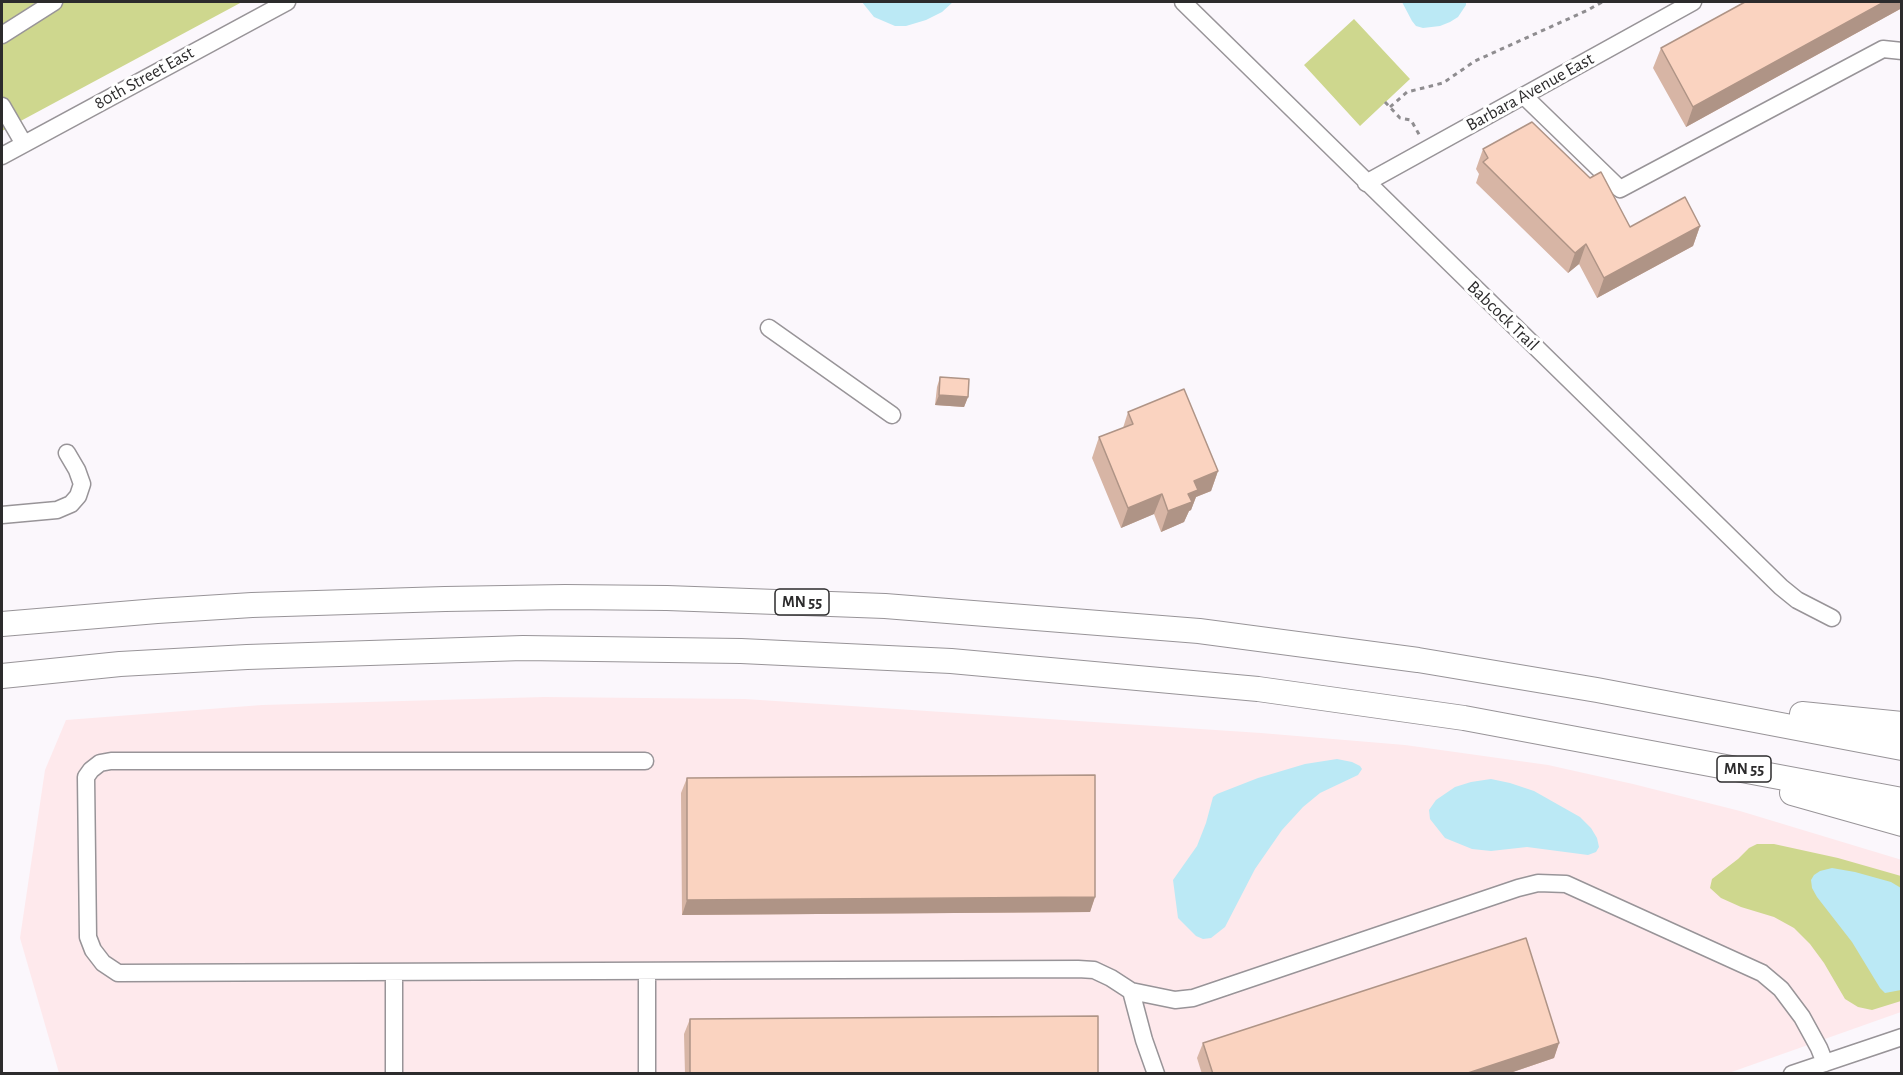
<!DOCTYPE html>
<style>
body{margin:0}
#map{position:relative;width:1903px;height:1075px;overflow:hidden;background:#fbf7fc;font-family:"Alegreya Sans",sans-serif}
canvas{display:block}
.frame{position:absolute;inset:0;border:3px solid #2c2b2c;pointer-events:none}
</style>
<div id="map">
<canvas width="1903" height="1075"></canvas>
<div class="frame"></div>
</div>
<script>
const g = document.querySelector('canvas').getContext('2d');
g.lineJoin = 'round';
function fill(path, color) { g.fillStyle = color; g.fill(path, 'evenodd'); }
const toPath = rows => new Path2D(rows.map(r => 'M' + r).join(''));
function stroke(path, color, width, dash) { g.strokeStyle = color; g.lineWidth = width; g.lineCap = dash ? 'butt' : 'round'; g.setLineDash(dash || []); g.stroke(path); }
function label(font, color, halo, rows, align = 'center') {
  g.font = font + ' "Alegreya Sans",sans-serif'; g.lineWidth = 6; g.setLineDash([]); g.textBaseline = 'middle'; g.strokeStyle = halo; g.fillStyle = color; for (const [text, x, y, turn = 0] of rows) {
    g.save(); g.translate(x, y); g.rotate((+turn || 0) * Math.PI / 180); g.textAlign = isNaN(turn) ? turn : align; if (halo) g.strokeText(text, 0, 0); g.fillText(text, 0, 0); g.restore();
  }
}
const industrial = toPath([
 [544,697,745,699,1261,733,1405,745,1548,765,1633,784,1740,811,1902,860,1901,1012,1726,1074,59,1073,20,938,45,770,66,720,262,705]
]);
const green = toPath([
 [2,2,242,2,2,131],
 [1354,19,1410,79,1360,126,1304,65],
 [1757,844,1774,844,1838,858,1901,876,1901,1001,1872,1010,1858,1007,1845,999,1824,963,1810,944,1794,928,1774,917,1741,907,1721,898,1710,888,1712,879,1738,859,1749,848]
]);
const water = toPath([
 [862,2,953,2,942,12,926,20,906,26,895,26,874,17],
 [1402,2,1466,2,1466,5,1458,17,1450,22,1440,26,1423,28,1416,26,1412,21],
 [1337,759,1352,762,1360,766,1362,769,1358,775,1320,793,1303,807,1282,830,1255,869,1225,927,1211,938,1203,939,1196,936,1178,918,1173,880,1197,846,1206,823,1213,797,1217,794,1258,778,1305,764],
 [1491,779,1510,783,1534,791,1580,817,1591,828,1597,838,1599,847,1596,852,1588,855,1527,847,1491,851,1472,849,1445,838,1430,819,1429,810,1436,800,1455,787,1471,782],
 [1832,868,1855,872,1891,882,1901,888,1901,990,1885,993,1880,988,1852,942,1817,897,1812,888,1811,880,1814,875,1820,871]
]);
const path = toPath([
 [1385,102,1400,118,1411,120,1421,138],
 [1390,107,1407,92,1443,83,1475,61,1588,10,1602,2]
]);
const minor = toPath([
 [1183,2,1781,587,1797,600,1832,618],
 [2,35,54,2],
 [1524,96,1620,189,1883,49,1902,51],
 [2,106,24,144],
 [2,156,287,2],
 [1366,183,1693,2],
 [769,328,892,415],
 [2,515,57,510,71,504,78,496,82,484,77,470,67,453],
 [645,761,111,761,100,763,91,770,86,777,88,937,93,950,103,963,118,973,1078,969,1094,970,1111,978,1131,991,1175,1000,1193,998,1518,888,1538,883,1566,884,1762,973,1781,989,1802,1017,1819,1048,1825,1063],
 [394,972,394,1074],
 [647,972,647,1074],
 [1131,991,1144,1040,1156,1074],
 [1792,1074,1902,1037]
]);
const highway = toPath([
 [2,624,157,611,252,605,445,599,565,597,667,598,885,606,1199,631,1418,660,1597,690,1902,748],
 [2,676,120,664,247,657,523,648,741,651,951,661,1258,689,1464,718,1902,800],
 [1802,714,1902,724],
 [1792,793,1902,824]
]);
const wall = toPath([
 [1902,2,1902,8,1686,127,1653,68,1661,48],
 [1483,149,1590,178,1630,227,1700,226,1693,246,1597,298,1579,264,1568,273,1476,183,1479,174,1476,169],
 [940,377,968,397,964,407,935,405,937,387],
 [1128,412,1218,471,1211,491,1196,497,1191,510,1189,511,1184,522,1161,532,1154,514,1121,528,1092,458,1099,437,1123,428],
 [687,778,1095,897,1090,912,682,915,681,793],
 [690,1019,1098,1074,685,1074,684,1034],
 [1203,1043,1559,1043,1554,1058,1507,1074,1202,1074,1197,1058]
]);
const shadedWall = toPath([
 [1884,2,1902,2,1902,8,1686,127,1693,107],
 [1700,226,1693,246,1597,298,1604,278],
 [1586,244,1579,264,1568,273,1575,253],
 [939,395,968,397,964,407,935,405],
 [1218,471,1211,491,1196,497,1191,510,1189,511,1184,522,1161,532,1168,511,1194,481],
 [1162,494,1154,514,1121,528,1128,508],
 [1095,897,1090,912,682,915,687,900],
 [1559,1043,1554,1058,1507,1074,1465,1074]
]);
const building = toPath([
 [1745,2,1884,2,1693,107,1661,48,1745,2],
 [1532,122,1590,178,1601,172,1630,227,1685,197,1700,226,1604,278,1586,244,1575,253,1483,162,1488,158,1483,149,1532,122],
 [940,377,969,379,968,397,939,395,940,377],
 [1184,389,1218,471,1194,481,1198,490,1188,494,1192,502,1168,511,1162,494,1128,508,1099,437,1133,424,1128,412,1184,389],
 [1095,775,1095,897,687,900,687,778,1095,775],
 [1526,938,1559,1043,1465,1074,1213,1074,1203,1043,1526,938],
 [1098,1016,1098,1074,690,1074,690,1019,1098,1016]
]);
const shields = [
 [802,602,54],
 [1744,769,54]
];
const shieldNames = [
 ["MN 55",802,602],
 ["MN 55",1744,769]
];
const streetNames = [
 ["80th Street East",144,78,-29],
 ["Barbara Avenue East",1530,92,-29],
 ["Babcock Trail",1503,316,44]
];
fill(industrial, '#fee9ec');
fill(green, '#ced78e');
fill(water, '#bbe9f5');
stroke(minor, '#989498', 19);
stroke(highway, '#989498', 26);
stroke(path, '#8f8d90', 3, [4.5, 4.5]);
stroke(minor, '#fff', 16);
stroke(highway, '#fff', 24);
fill(wall, '#d7b5a5');
fill(shadedWall, '#af9486');
fill(building, '#fad3c0');
stroke(building, '#af9486', 1.5);
for (const [x, y, w] of shields) { const box = new Path2D(); box.roundRect(x - w / 2, y - 13, w, 26, 4.5); g.fillStyle = '#fff'; g.fill(box); stroke(box, '#2c2b2c', 1.5); }
label('bold 16px', '#2c2b2c', null, shieldNames);
label('18px', '#2c2b2c', '#fff', streetNames);
</script>
